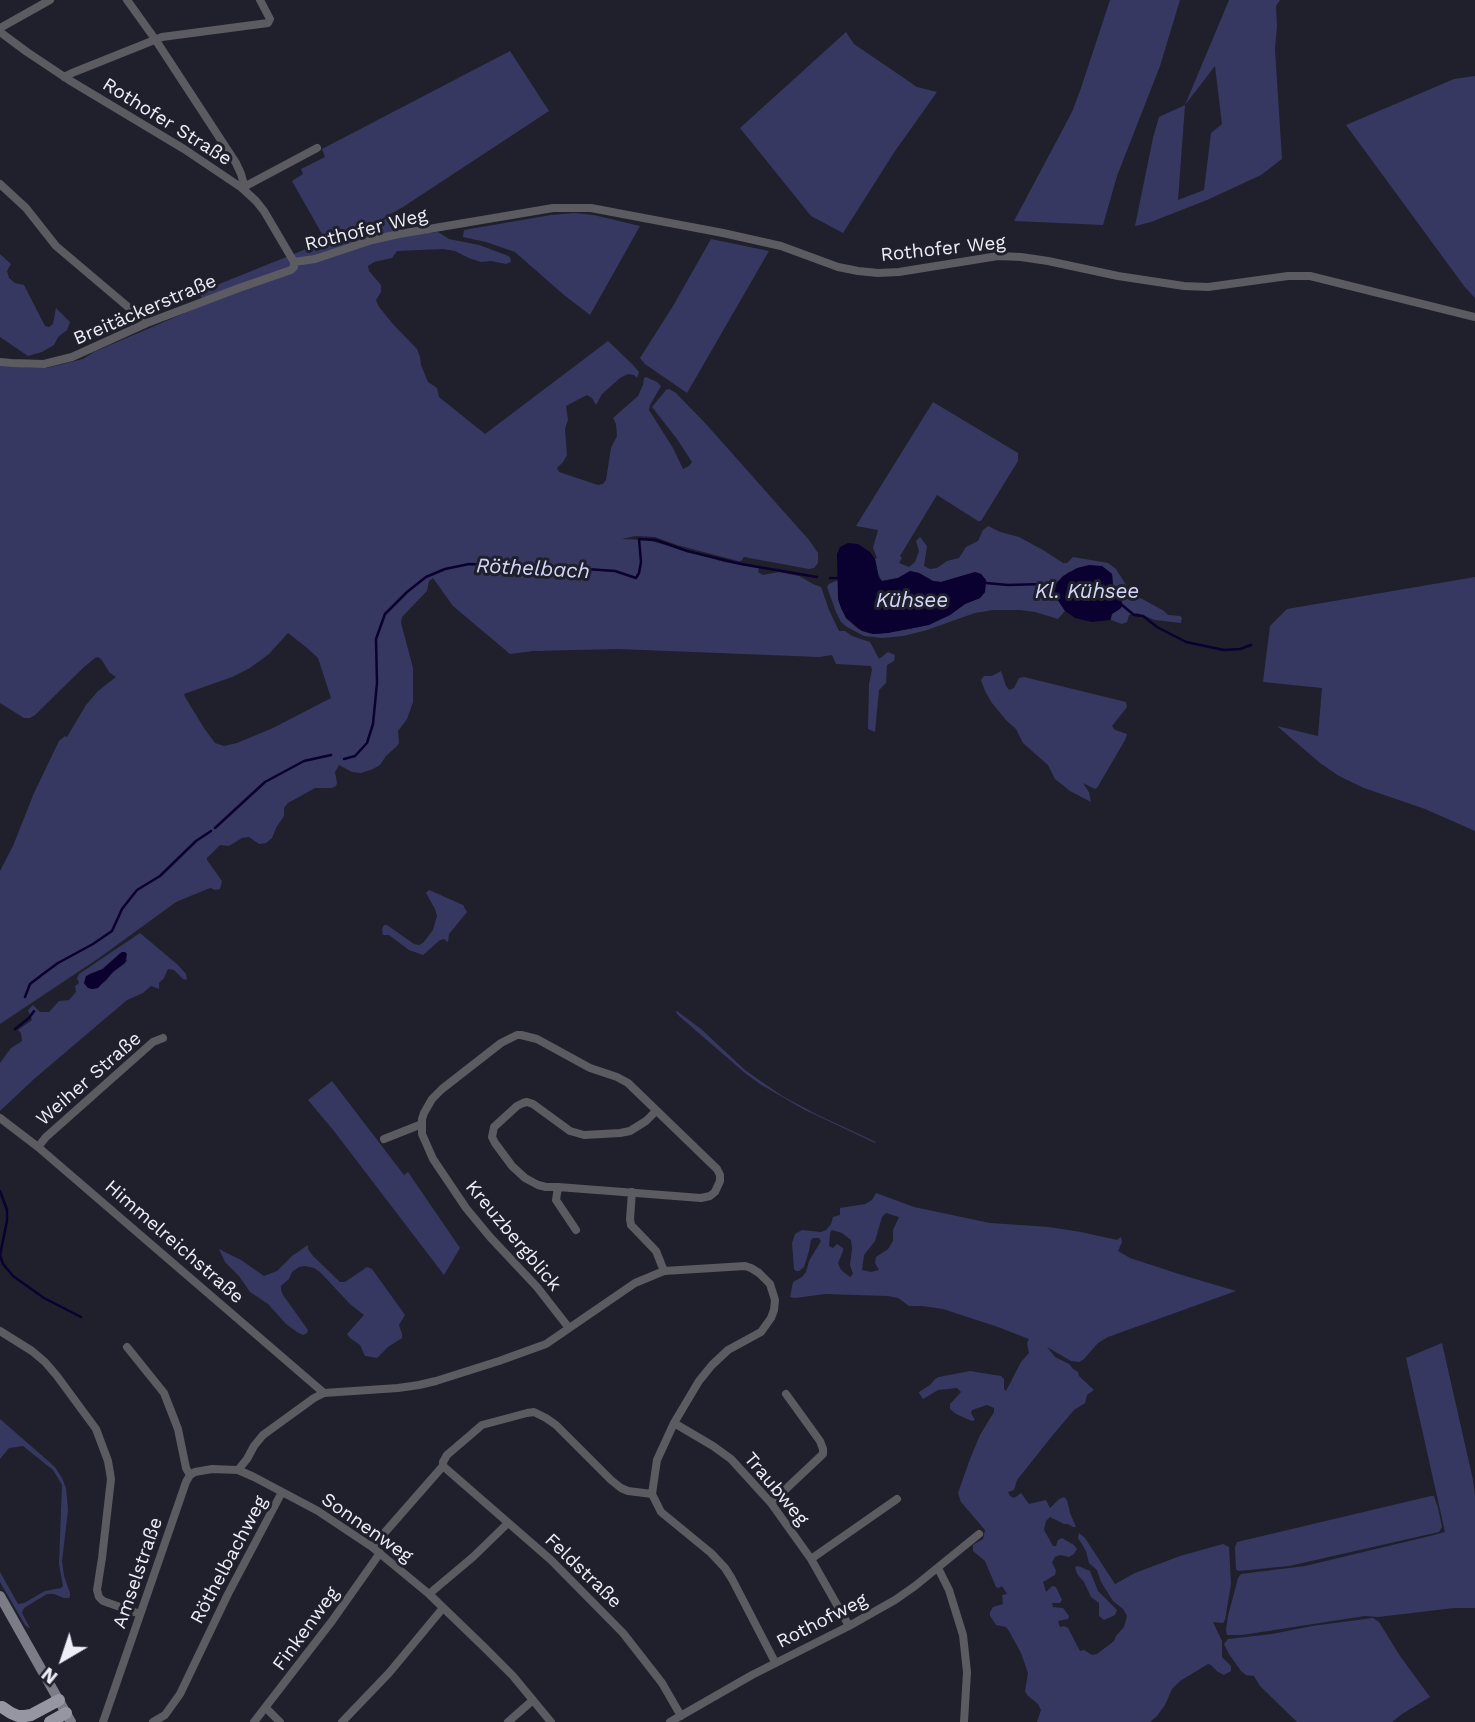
<!DOCTYPE html>
<meta charset="utf-8">
<style>
body{margin:0}
#map{position:relative;width:1475px;height:1722px;overflow:hidden;background:#1f202b;font-family:"Work Sans",sans-serif}
canvas{display:block}
.north{position:absolute;left:28px;top:1624px;width:70px;height:70px;-webkit-text-stroke:5px #1f202b;paint-order:stroke;rotate:219deg;font-size:19px;font-weight:700;line-height:28px;text-align:center;color:#eeeef6}
.north::after{content:'';display:block;margin:auto;width:24px;height:32px;background:#eeeef6;clip-path:polygon(50% 0,100% 100%,50% 72%,0 100%)}
</style>
<div id="map">
<canvas width="1475" height="1722"></canvas>
<div class="north">N</div>
</div>
<script>
const g = document.querySelector('canvas').getContext('2d');
g.lineJoin = 'round';
function fill(path, color) { g.fillStyle = color; g.fill(path, 'evenodd'); }
const toPath = rows => new Path2D(rows.map(r => 'M' + r).join(''));
function stroke(path, color, width, dash) { g.strokeStyle = color; g.lineWidth = width; g.lineCap = dash ? 'butt' : 'round'; g.setLineDash(dash || []); g.stroke(path); }
function label(font, color, halo, rows, align = 'center') {
  g.font = font + ' "Work Sans",sans-serif'; g.lineWidth = 6; g.setLineDash([]); g.textBaseline = 'middle'; g.strokeStyle = halo; g.fillStyle = color; for (const [text, x, y, turn = 0] of rows) {
    g.save(); g.translate(x, y); g.rotate((+turn || 0) * Math.PI / 180); g.textAlign = isNaN(turn) ? turn : align; if (halo) g.strokeText(text, 0, 0); g.fillText(text, 0, 0); g.restore();
  }
}
const green = toPath([
 [1110,0,1180,0,1160,66,1117,176,1103,225,1014,221,1072,112,1081,88],
 [1229,0,1280,0,1276,6,1277,26,1275,49,1282,159,1261,175,1207,200,1151,222,1135,226,1153,138,1159,117,1185,105],
 [1215,66,1222,124,1211,133,1204,190,1178,200,1185,105],
 [846,32,854,44,917,87,937,92,895,151,843,233,811,216,740,128],
 [510,51,549,111,403,207,380,220,397,218,403,222,403,225,396,234,396,238,426,233,438,232,449,239,479,245,506,255,510,257,511,262,506,264,491,261,481,262,469,258,455,251,443,249,397,251,392,258,374,262,368,266,369,271,381,285,381,292,376,300,379,307,392,323,417,349,420,357,421,365,428,382,437,388,439,397,485,434,608,341,632,364,639,372,637,378,634,375,628,374,620,378,602,394,596,405,592,398,587,395,566,406,568,420,565,429,567,455,563,462,557,468,559,472,598,485,603,484,606,480,611,448,617,436,616,424,613,418,638,396,643,385,644,378,646,377,657,382,661,386,650,405,649,410,673,448,683,469,689,466,692,462,677,439,652,407,666,390,669,389,676,393,706,424,809,540,818,553,818,563,814,568,809,569,744,557,741,561,738,561,677,545,655,537,635,536,622,539,648,540,724,562,759,568,758,572,763,575,779,572,799,576,813,584,821,587,829,610,839,631,845,631,852,636,870,642,879,659,888,652,895,655,894,661,887,665,886,683,879,690,875,732,868,729,869,684,872,670,871,666,836,664,832,655,819,657,618,649,533,651,510,654,453,606,433,578,429,581,427,591,402,617,401,623,413,668,413,702,407,719,398,731,399,743,397,746,386,756,380,765,373,769,361,773,352,772,339,765,335,772,337,783,336,786,332,788,315,788,288,803,284,808,284,816,276,828,272,838,266,843,259,844,249,837,242,838,229,846,220,845,207,858,207,860,222,881,220,889,215,890,210,888,176,902,99,958,0,1024,0,871,13,846,34,793,59,741,65,736,67,737,86,705,98,691,116,677,110,673,101,659,98,657,95,658,83,668,35,715,30,718,24,718,0,703,0,366,47,368,83,359,94,352,208,303,197,293,326,241,292,181,303,174,301,169,325,157,322,149],
 [288,633,306,647,318,658,331,698,273,728,237,743,224,746,215,743,204,728,185,697,184,694,232,677,250,668,269,654],
 [1475,76,1475,298,1464,286,1346,125,1454,79],
 [574,213,594,215,640,226,590,315,564,295,515,252,486,242,463,237,464,230,551,215],
 [711,239,769,251,687,393,645,364,640,358,673,306],
 [0,254,11,264,7,271,9,278,15,283,24,285,45,326,49,327,53,324,56,308,70,322,67,330,58,337,54,345,42,352,28,356,0,337],
 [933,402,1018,453,1018,461,981,521,978,521,937,495,900,556,902,558,899,563,909,567,915,562,919,551,916,541,920,537,927,546,924,566,930,569,937,568,947,561,959,558,966,547,978,541,983,530,988,526,1000,532,1019,537,1043,550,1063,563,1067,563,1073,557,1108,563,1116,569,1126,585,1135,595,1164,611,1168,615,1180,616,1182,618,1181,623,1155,620,1137,613,1129,615,1127,622,1122,624,1111,620,1112,614,1122,605,1122,602,1113,586,1112,574,1102,566,1069,572,1058,581,1054,594,1065,611,1058,619,1035,612,1020,610,993,610,975,613,927,630,903,636,882,638,864,636,847,627,841,622,836,612,827,587,829,584,838,580,839,602,846,618,858,629,869,633,878,634,920,627,950,615,965,604,980,598,985,592,986,580,981,574,975,572,941,582,933,581,919,573,910,571,898,578,882,581,878,574,875,559,877,558,873,548,878,530,856,526],
 [1475,577,1475,831,1425,809,1364,788,1339,776,1320,763,1277,726,1318,736,1322,688,1263,682,1270,626,1287,609],
 [1001,671,1006,686,1009,690,1014,688,1019,678,1024,677,1126,702,1127,707,1112,726,1115,730,1127,734,1125,740,1097,788,1095,789,1083,783,1089,792,1091,802,1070,791,1055,779,1048,765,1023,743,1016,729,1006,720,992,703,985,691,981,680,984,676,992,676],
 [429,890,463,905,467,912,449,934,448,942,444,939,440,940,423,955,409,950,389,935,383,935,382,929,384,925,387,925,414,944,419,945,423,943,433,930,437,916,435,909,426,893],
 [140,933,178,965,186,974,187,980,183,979,174,970,168,969,164,978,159,983,159,989,151,986,143,993,127,1000,34,1079,0,1111,0,1063,11,1048,22,1041,21,1033,18,1030,32,1020,28,1010,33,1005,40,1012,49,1012,59,1001,69,1000,76,992,75,986,79,983,77,978,79,974],
 [125,952,127,961,125,963,113,972,106,981,92,989,88,988,84,983,89,974,102,969,120,953],
 [677,1011,701,1029,745,1070,759,1080,784,1097,818,1115,876,1142,875,1143,803,1109,760,1084,745,1073,679,1016,676,1012],
 [332,1081,404,1175,408,1172,460,1248,444,1275,334,1131,308,1100],
 [876,1193,914,1207,990,1223,1049,1227,1081,1232,1117,1240,1121,1237,1122,1242,1118,1251,1130,1258,1182,1275,1236,1291,1108,1337,1098,1343,1084,1359,1079,1362,1071,1361,1047,1347,1055,1357,1069,1364,1073,1369,1078,1372,1079,1376,1094,1390,1087,1395,1085,1403,1074,1410,1052,1436,1017,1480,1014,1490,1008,1492,1010,1496,1014,1498,1021,1493,1029,1504,1046,1500,1050,1508,1059,1499,1064,1497,1067,1500,1070,1513,1076,1527,1073,1527,1068,1524,1064,1524,1050,1517,1046,1521,1044,1530,1053,1546,1056,1546,1058,1540,1062,1538,1074,1545,1077,1549,1074,1554,1069,1557,1060,1555,1055,1557,1052,1562,1056,1571,1055,1575,1043,1582,1044,1585,1046,1592,1052,1586,1056,1587,1062,1600,1060,1603,1052,1603,1053,1607,1063,1608,1069,1616,1068,1619,1058,1621,1060,1627,1064,1626,1068,1628,1080,1651,1084,1650,1092,1655,1097,1654,1114,1641,1116,1636,1124,1627,1127,1616,1123,1609,1113,1601,1101,1582,1097,1570,1089,1563,1086,1551,1078,1538,1079,1533,1085,1538,1115,1584,1135,1573,1180,1556,1223,1544,1229,1547,1231,1584,1225,1620,1223,1623,1213,1622,1222,1641,1222,1657,1231,1666,1231,1671,1224,1675,1218,1672,1211,1665,1208,1664,1180,1681,1172,1689,1165,1705,1157,1716,1150,1722,1037,1722,1041,1710,1038,1704,1027,1695,1025,1691,1028,1673,1021,1653,1009,1631,1006,1627,996,1625,990,1616,990,1612,993,1607,1003,1604,1002,1595,1007,1594,1002,1586,999,1588,996,1587,985,1561,973,1551,973,1545,983,1539,985,1530,961,1502,958,1493,970,1459,980,1435,994,1412,994,1408,987,1405,972,1410,971,1413,975,1420,972,1421,956,1414,950,1409,950,1404,961,1392,957,1388,938,1390,923,1399,919,1393,919,1392,930,1385,935,1379,939,1377,970,1371,1001,1376,1004,1379,1004,1389,1006,1391,1021,1362,1029,1353,1027,1343,1029,1339,998,1327,943,1309,922,1306,909,1306,898,1298,888,1296,825,1294,795,1298,790,1297,793,1282,802,1277,806,1272,809,1261,821,1241,819,1238,813,1238,811,1240,809,1251,804,1267,799,1271,796,1271,794,1269,792,1243,795,1234,802,1230,821,1232,826,1230,831,1224,833,1217,840,1215,840,1208,865,1204,872,1200],
 [886,1213,899,1217,893,1230,893,1241,888,1249,876,1257,875,1263,879,1270,871,1272,862,1270,864,1255,875,1241,882,1217],
 [832,1230,842,1233,851,1240,852,1249,850,1265,853,1274,850,1277,841,1270,840,1268,838,1263,843,1251,843,1248,837,1244,833,1248,829,1246,830,1233],
 [308,1245,308,1249,313,1256,340,1282,345,1282,367,1267,372,1269,405,1315,399,1325,402,1334,402,1338,388,1347,377,1358,365,1356,360,1345,350,1338,347,1334,364,1315,350,1304,320,1272,314,1268,305,1266,299,1267,292,1272,289,1279,281,1286,281,1290,283,1295,308,1330,307,1333,303,1335,297,1332,286,1324,268,1304,250,1292,239,1276,225,1262,219,1249,241,1260,264,1276,277,1271,292,1256],
 [1442,1343,1473,1480,1475,1496,1475,1608,1454,1608,1378,1617,1365,1616,1242,1635,1227,1635,1226,1630,1228,1616,1238,1578,1241,1574,1305,1566,1430,1536,1445,1532,1406,1358],
 [0,1419,55,1467,62,1478,66,1488,68,1510,62,1561,64,1576,70,1593,70,1596,69,1598,64,1598,54,1594,47,1594,24,1608,22,1613,30,1628,29,1628,25,1625,0,1582,0,1572,18,1604,24,1603,45,1591,61,1588,63,1586,59,1564,62,1485,53,1470,23,1446,9,1448,0,1459],
 [1431,1496,1434,1496,1438,1508,1442,1527,1439,1532,1289,1566,1238,1571,1236,1569,1235,1547,1237,1542],
 [1078,1566,1090,1571,1098,1591,1117,1610,1115,1615,1104,1620,1099,1616,1099,1603,1091,1597,1084,1582,1077,1574,1075,1567],
 [1373,1618,1379,1622,1400,1656,1430,1697,1402,1714,1392,1722,1297,1722,1260,1686,1254,1676,1246,1675,1241,1671,1229,1654,1224,1644,1228,1639,1272,1634,1312,1626]
]);
const water = toPath([
 [848,543,858,544,870,552,875,559,879,578,882,581,898,578,910,571,919,573,933,581,941,582,975,572,981,574,986,580,985,592,980,598,965,604,950,615,929,625,888,633,873,634,862,631,846,618,841,608,838,599,837,554,840,547],
 [1089,565,1102,566,1112,574,1113,586,1123,605,1120,609,1112,614,1110,620,1092,622,1075,618,1065,611,1054,594,1054,586,1063,576,1077,568],
 [122,952,125,952,127,954,125,963,113,972,98,988,93,989,88,988,84,983,86,976,103,969]
]);
const stream = toPath([
 [830,578,838,578],
 [986,583,1008,585,1043,584],
 [1122,605,1134,615,1143,616,1157,627,1186,642,1224,650,1240,649,1251,645],
 [344,759,355,756,367,743,373,724,377,683,376,639,385,614,407,592,426,577,445,569,469,564,572,568,615,571,636,578,639,573,641,562,639,539,656,540,687,551,741,564,817,577],
 [215,828,265,782,304,761,331,755],
 [25,997,30,984,43,974,58,963,93,944,112,931,122,909,137,890,160,876,196,841,211,831],
 [15,1029,29,1018,34,1011],
 [0,1191,7,1210,7,1221,0,1255,3,1264,13,1276,44,1298,81,1317]
]);
const street = toPath([
 [127,0,155,39,236,163,241,174,243,181,242,188],
 [0,28,50,0],
 [0,32,27,52,69,80,184,149,242,188,256,201,264,211,294,262],
 [64,77,72,73,162,37,268,23,270,19,260,0],
 [0,184,26,208,56,246,147,323],
 [242,188,317,148],
 [294,262,315,259,372,240,399,234,553,208,591,208,723,233,781,246,838,267,858,271,878,273,899,272,998,256,1021,257,1048,261,1118,276,1184,286,1208,287,1288,276,1310,276,1475,317],
 [0,362,12,363,44,364,72,357,147,323,239,288,291,270,294,267,294,262],
 [0,1118,38,1147,324,1393],
 [384,1139,422,1124],
 [38,1147,46,1137,153,1042,163,1038],
 [558,1187,546,1187,538,1185,525,1178,512,1166,495,1143,492,1137,494,1127,517,1106,523,1103,527,1102,533,1104,570,1131,584,1135,620,1133,630,1131,646,1121,656,1111],
 [632,1192,630,1219,631,1225,656,1251,664,1271],
 [569,1328,537,1287,490,1237,466,1208,433,1159,422,1134,422,1119,424,1113,432,1099,442,1089,501,1043,517,1035,521,1035,537,1039,590,1068,617,1077,628,1083,717,1169,720,1175,720,1181,715,1192,710,1196,701,1198,558,1187,556,1200,576,1230],
 [0,1331,32,1351,45,1362,57,1376,96,1429,108,1461,111,1479,102,1558,97,1590,99,1597,103,1601,140,1614],
 [127,1347,164,1393,178,1429,186,1468,190,1475],
 [674,1423,713,1446,731,1459,771,1503,811,1559,849,1626],
 [443,1466,551,1560,623,1633,662,1683,681,1716],
 [238,1470,247,1459,254,1446,263,1435,314,1398,324,1393,398,1388,419,1385,436,1381,499,1361,546,1344,635,1283,664,1271,745,1266,751,1268,759,1273,770,1284,775,1300,774,1310,771,1318,761,1332,728,1350,712,1365,699,1381,674,1423,657,1460,652,1494,661,1512,711,1553,725,1568,732,1579,775,1662],
 [771,1503,823,1454,823,1449,820,1441,786,1394],
 [372,1547,443,1466,443,1462,447,1455,482,1425,527,1413,534,1412,546,1418,556,1425,611,1480,621,1488,628,1491,652,1494],
 [811,1559,897,1499],
 [938,1568,949,1590,963,1635,967,1672,964,1722],
 [429,1594,473,1557,508,1523],
 [266,1708,280,1722],
 [103,1722,186,1482,190,1475,195,1472,212,1469,238,1470,254,1477,318,1511,372,1547,429,1594,486,1649,513,1676,551,1722],
 [153,1722,165,1715,180,1694,228,1594,282,1492],
 [254,1722,332,1621,380,1553],
 [342,1722,389,1673,443,1608],
 [508,1722,533,1700],
 [670,1722,752,1675,849,1626,895,1600,915,1586,979,1534]
]);
const secondary = toPath([
 [0,1596,71,1722]
]);
const primary = toPath([
 [2,1707,11,1713,18,1716,25,1716,31,1715,59,1700],
 [50,1722,66,1713]
]);
const streetNames = [
 ["Rothofer Straße",167,122,32],
 ["Rothofer Weg",366,230,-14],
 ["Rothofer Weg",943,249,-6],
 ["Breitäckerstraße",145,310,-23],
 ["Weiher Straße",89,1079,-41],
 ["Kreuzbergblick",513,1236,50],
 ["Himmelreichstraße",174,1242,41],
 ["Traubweg",776,1489,50],
 ["Sonnenweg",367,1528,35],
 ["Röthelbachweg",229,1560,-62],
 ["Feldstraße",583,1571,44],
 ["Amselstraße",138,1573,-71],
 ["Rothofweg",822,1621,-27],
 ["Finkenweg",306,1629,-54]
];
const waterNames = [
 ["Röthelbach",533,569,3],
 ["Kl. Kühsee",1087,592],
 ["Kühsee",912,601]
];
fill(green, '#373861');
fill(water, '#0b0131');
stroke(stream, '#0b0131', 2.5);
stroke(street, '#5b5b61', 8);
stroke(secondary, '#7b7c86', 10);
stroke(primary, '#9596a2', 12);
label('19px', '#eeeef6', '#1f202b', streetNames);
label('italic 21px', '#d4d7fa', '#1f202b', waterNames);
</script>
